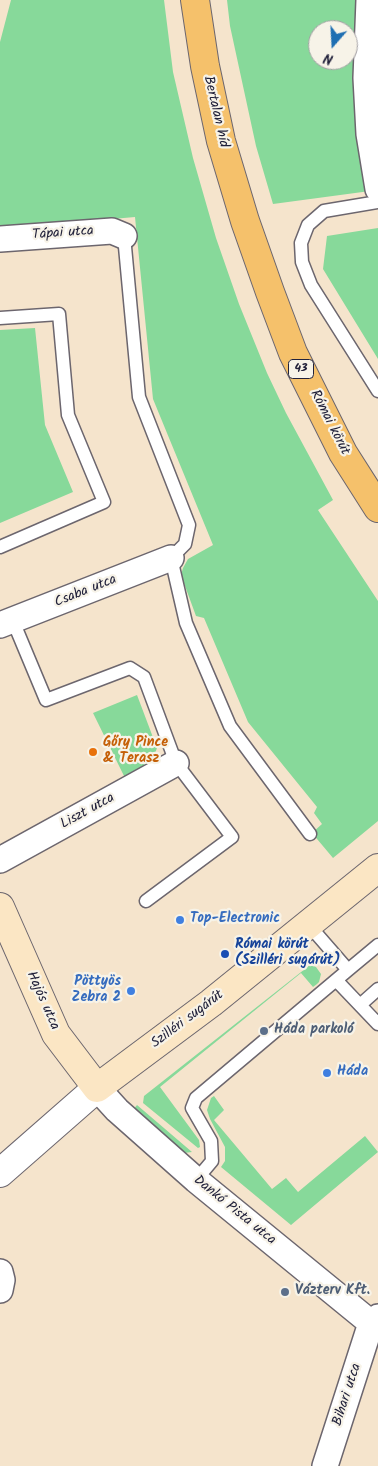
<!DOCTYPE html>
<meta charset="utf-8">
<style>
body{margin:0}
#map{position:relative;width:378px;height:1466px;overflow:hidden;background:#f5e4cc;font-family:Kalam,sans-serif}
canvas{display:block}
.north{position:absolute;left:308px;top:20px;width:50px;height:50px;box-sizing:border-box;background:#f7f3e8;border:1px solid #a29fa3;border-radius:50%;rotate:199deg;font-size:14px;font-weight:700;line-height:20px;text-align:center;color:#22223b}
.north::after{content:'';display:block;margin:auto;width:18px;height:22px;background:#1f6fb2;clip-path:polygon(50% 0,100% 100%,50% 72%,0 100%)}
</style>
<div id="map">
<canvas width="378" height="1466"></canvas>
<div class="north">N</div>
</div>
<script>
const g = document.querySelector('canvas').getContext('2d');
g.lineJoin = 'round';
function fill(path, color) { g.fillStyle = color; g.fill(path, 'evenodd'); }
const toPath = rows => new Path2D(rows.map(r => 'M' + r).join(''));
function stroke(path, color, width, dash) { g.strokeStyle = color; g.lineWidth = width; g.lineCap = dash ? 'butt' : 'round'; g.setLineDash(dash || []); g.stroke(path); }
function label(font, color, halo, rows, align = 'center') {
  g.font = font + ' Kalam,sans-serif'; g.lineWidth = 4.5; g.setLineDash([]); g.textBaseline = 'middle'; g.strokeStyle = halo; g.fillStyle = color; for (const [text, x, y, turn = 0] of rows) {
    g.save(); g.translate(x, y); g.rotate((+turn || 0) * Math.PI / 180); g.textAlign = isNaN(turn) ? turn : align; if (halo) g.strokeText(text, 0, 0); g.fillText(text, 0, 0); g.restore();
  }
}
const green = toPath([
 [11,0,164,0,173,72,193,158,216,238,239,304,267,373,286,413,333,500,318,510,378,601,378,821,333,858,312,833,322,824,314,813,317,807,248,722,204,618,196,616,181,575,183,568,188,559,213,545,153,399,135,217,0,229,0,42],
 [227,0,361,0,370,191,273,204,256,146,230,26],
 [318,30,348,30,348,60,318,60],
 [378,228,378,359,323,269,327,236],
 [35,328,45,425,73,492,0,523,0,330],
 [137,695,157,748,151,764,125,778,93,713],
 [310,965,316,967,321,974,319,982,317,984,313,987,301,973,160,1087,199,1140,200,1147,198,1148,143,1103,144,1096],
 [214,1096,224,1110,214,1120,272,1189,286,1178,298,1192,365,1136,378,1152,291,1225,221,1167,225,1161,225,1147,210,1119,207,1110,211,1098],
 [137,1105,192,1152,184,1153,133,1110]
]);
const service = toPath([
 [378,202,324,211,308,225,301,243,302,262,311,285,378,391],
 [124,236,139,397,189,525,185,544,171,558,186,623,230,726,310,834],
 [0,318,59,314,68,415,104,502,0,547],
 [13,621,46,700,130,668,144,677,176,763,232,837,146,901],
 [348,970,378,945],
 [336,980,378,1024],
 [360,1005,378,989],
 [196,1180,212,1161,211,1141,192,1108,196,1098,348,970,308,924]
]);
const minor = toPath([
 [369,0,366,78,369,134,378,189],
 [0,239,112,231,124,236],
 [0,625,171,558],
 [0,860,176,763],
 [97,1088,117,1110,196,1180,371,1323,378,1326],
 [0,1272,2,1280,0,1290],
 [325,1466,371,1323,378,1317]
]);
const tertiary = toPath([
 [0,1173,97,1088]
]);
const secondary = toPath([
 [0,907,56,1034,97,1088,211,1003,378,868]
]);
const primary = toPath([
 [195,0,205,66,221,141,245,221,270,292,293,353,343,453,378,508]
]);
const markers = [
 [93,752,5,"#e8710a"],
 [180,920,5,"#3f7fe0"],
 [225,954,5,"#1a4fb4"],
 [131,991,5,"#3f7fe0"],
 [264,1031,5,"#5c6f8a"],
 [327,1073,5,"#3f7fe0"],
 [285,1292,5,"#5c6f8a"]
];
const shields = [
 [301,369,25]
];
const shieldNames = [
 ["43",301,369]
];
const streetNames = [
 ["Bertalan híd",215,112,77],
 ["Tápai utca",63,234,-4],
 ["Római körút",329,423,63],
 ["Csaba utca",86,592,-22],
 ["Liszt utca",88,812,-29],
 ["Hajós utca",42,1001,66],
 ["Szilléri sugárút",188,1020,-37],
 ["Dankó Pista utca",234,1211,39],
 ["Bihari utca",348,1395,-72]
];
const foodNames = [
 ["Gőry Pince",103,744],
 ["& Terasz",103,760]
];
const shopNames = [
 ["Top-Electronic",190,920],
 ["Pöttyös",121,983,"right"],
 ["Zebra 2",121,999,"right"],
 ["Háda",337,1073]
];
const transitNames = [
 ["Római körút",235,946],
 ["(Szilléri sugárút)",235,962]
];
const serviceNames = [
 ["Háda parkoló",274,1031],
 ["Vázterv Kft.",295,1292]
];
fill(green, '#87d99a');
stroke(service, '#6c666e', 15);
stroke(minor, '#6c666e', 28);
stroke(tertiary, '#6c666e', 30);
stroke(secondary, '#6c666e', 30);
stroke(primary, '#6c666e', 30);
stroke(service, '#fff', 12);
stroke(minor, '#fff', 25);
stroke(tertiary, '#fff', 28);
stroke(secondary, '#fbe6c4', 28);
stroke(primary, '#f5c16b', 28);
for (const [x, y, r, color] of markers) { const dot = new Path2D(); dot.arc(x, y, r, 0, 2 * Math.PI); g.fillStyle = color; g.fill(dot); stroke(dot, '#f7f3e8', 2); }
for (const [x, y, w] of shields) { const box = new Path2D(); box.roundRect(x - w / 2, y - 9.5, w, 19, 4); g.fillStyle = '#f7f3e8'; g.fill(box); stroke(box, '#22223b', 1); }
label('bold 12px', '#22223b', null, shieldNames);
label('14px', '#22223b', '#f7f3e8', streetNames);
label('bold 14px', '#c56008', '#f7f3e8', foodNames, 'left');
label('bold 14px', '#366cbe', '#f7f3e8', shopNames, 'left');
label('bold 14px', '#164399', '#f7f3e8', transitNames, 'left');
label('bold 14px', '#4e5e75', '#f7f3e8', serviceNames, 'left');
</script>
